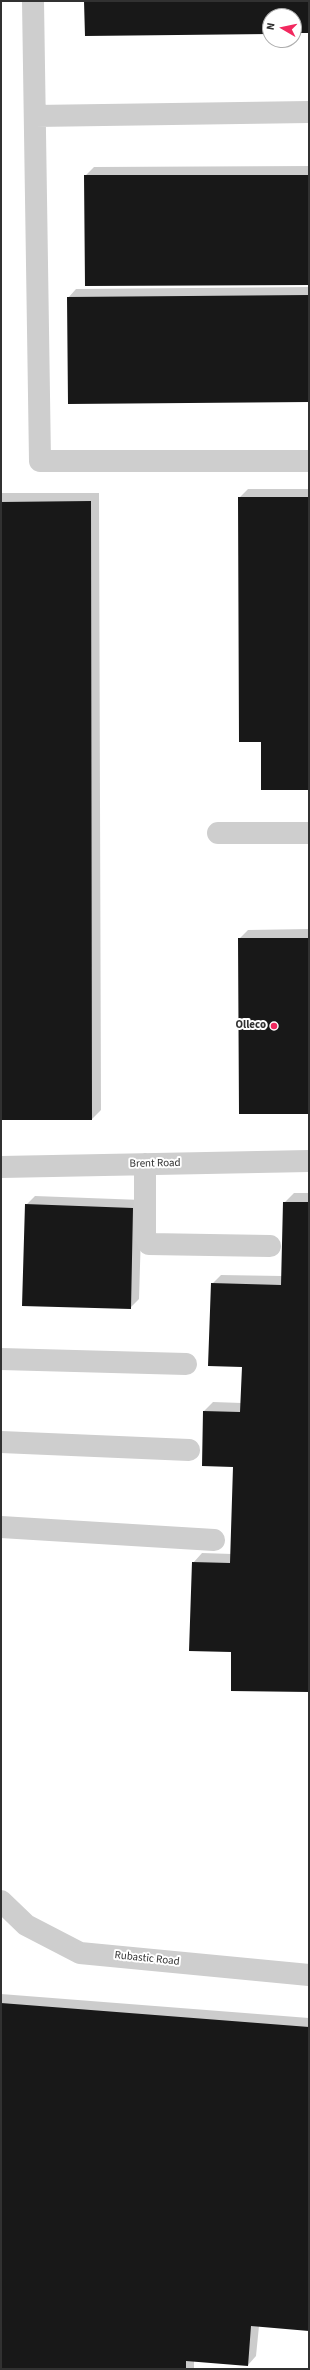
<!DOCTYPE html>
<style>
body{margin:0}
#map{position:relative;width:310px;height:2370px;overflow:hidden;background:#fff;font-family:"Source Sans 3",sans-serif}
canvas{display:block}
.frame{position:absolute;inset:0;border:2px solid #313131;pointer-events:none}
.north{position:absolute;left:262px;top:8px;width:40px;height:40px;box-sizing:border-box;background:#fff;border:1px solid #adadad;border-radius:50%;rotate:279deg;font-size:11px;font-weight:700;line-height:16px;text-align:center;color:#313131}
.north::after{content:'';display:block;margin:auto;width:14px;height:18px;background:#f2295f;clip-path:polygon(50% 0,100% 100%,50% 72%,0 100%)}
</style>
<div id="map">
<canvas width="310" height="2370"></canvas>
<div class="frame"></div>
<div class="north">N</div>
</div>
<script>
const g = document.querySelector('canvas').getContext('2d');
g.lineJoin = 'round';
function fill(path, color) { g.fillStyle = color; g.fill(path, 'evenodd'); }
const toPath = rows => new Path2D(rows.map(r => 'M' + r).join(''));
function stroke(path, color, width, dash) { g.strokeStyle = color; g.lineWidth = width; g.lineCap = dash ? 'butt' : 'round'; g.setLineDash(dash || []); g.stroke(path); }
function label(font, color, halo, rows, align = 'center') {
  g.font = font + ' "Source Sans 3",sans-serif'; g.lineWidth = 4; g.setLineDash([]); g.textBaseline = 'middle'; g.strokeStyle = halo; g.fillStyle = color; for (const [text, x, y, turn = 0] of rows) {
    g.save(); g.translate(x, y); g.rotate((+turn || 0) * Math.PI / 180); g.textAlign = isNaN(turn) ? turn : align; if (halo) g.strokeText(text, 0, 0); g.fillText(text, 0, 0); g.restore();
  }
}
const shadow = toPath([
 [309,166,309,284,85,176,94,167],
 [309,287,309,401,68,298,76,289],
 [248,489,309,489,309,789,262,741,239,498],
 [1,493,99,493,101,1110,92,1119,1,1119],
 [309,929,309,1113,239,939,248,930],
 [294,1193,309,1193,309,1691,232,1651,193,1563,202,1553,232,1554,234,1466,204,1411,213,1402,242,1403,243,1366,212,1284,221,1275,282,1276,284,1203],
 [35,1196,142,1200,139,1299,130,1308,26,1205],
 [1,1994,309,2018,309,2330,259,2326,256,2356,248,2365,194,2361,194,2369,1,2369]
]);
const building = toPath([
 [84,1,309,1,309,33,294,33,294,16,270,16,270,34,85,36],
 [84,175,309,175,309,285,85,286],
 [309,295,309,402,68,404,67,297],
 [238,497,309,497,309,790,261,790,261,742,239,742],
 [91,501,92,1120,1,1120,1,502],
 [238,938,309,938,309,1114,239,1114],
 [283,1202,309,1202,309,1692,231,1691,231,1652,189,1651,192,1562,230,1563,233,1467,202,1466,203,1411,240,1412,242,1367,208,1366,211,1283,281,1285],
 [25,1204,133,1208,131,1309,22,1306],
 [1,2003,309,2027,309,2331,251,2326,248,2366,186,2361,186,2369,1,2369]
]);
const minor = toPath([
 [33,1,40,461,309,461],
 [35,116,309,112],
 [218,833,309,833],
 [145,1164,145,1235,149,1244,270,1246],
 [1,1167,309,1161],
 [1,1359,186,1364],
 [1,1442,189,1450],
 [1,1527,214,1540],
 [1,1901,26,1925,80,1953,309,1975]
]);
const markers = [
 [274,1026,4,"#f2295f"]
];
const poiNames = [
 ["Olleco",266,1026]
];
const streetNames = [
 ["Brent Road",155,1164,-1],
 ["Rubastic Road",147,1959,6]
];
fill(shadow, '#0003');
fill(building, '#181818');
stroke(minor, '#cecece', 22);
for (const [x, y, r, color] of markers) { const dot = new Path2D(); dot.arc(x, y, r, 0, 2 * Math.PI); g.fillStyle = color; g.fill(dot); stroke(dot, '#fff', 1.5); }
label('bold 11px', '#313131', '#fff', poiNames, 'right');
label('11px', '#313131', '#fff', streetNames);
</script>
